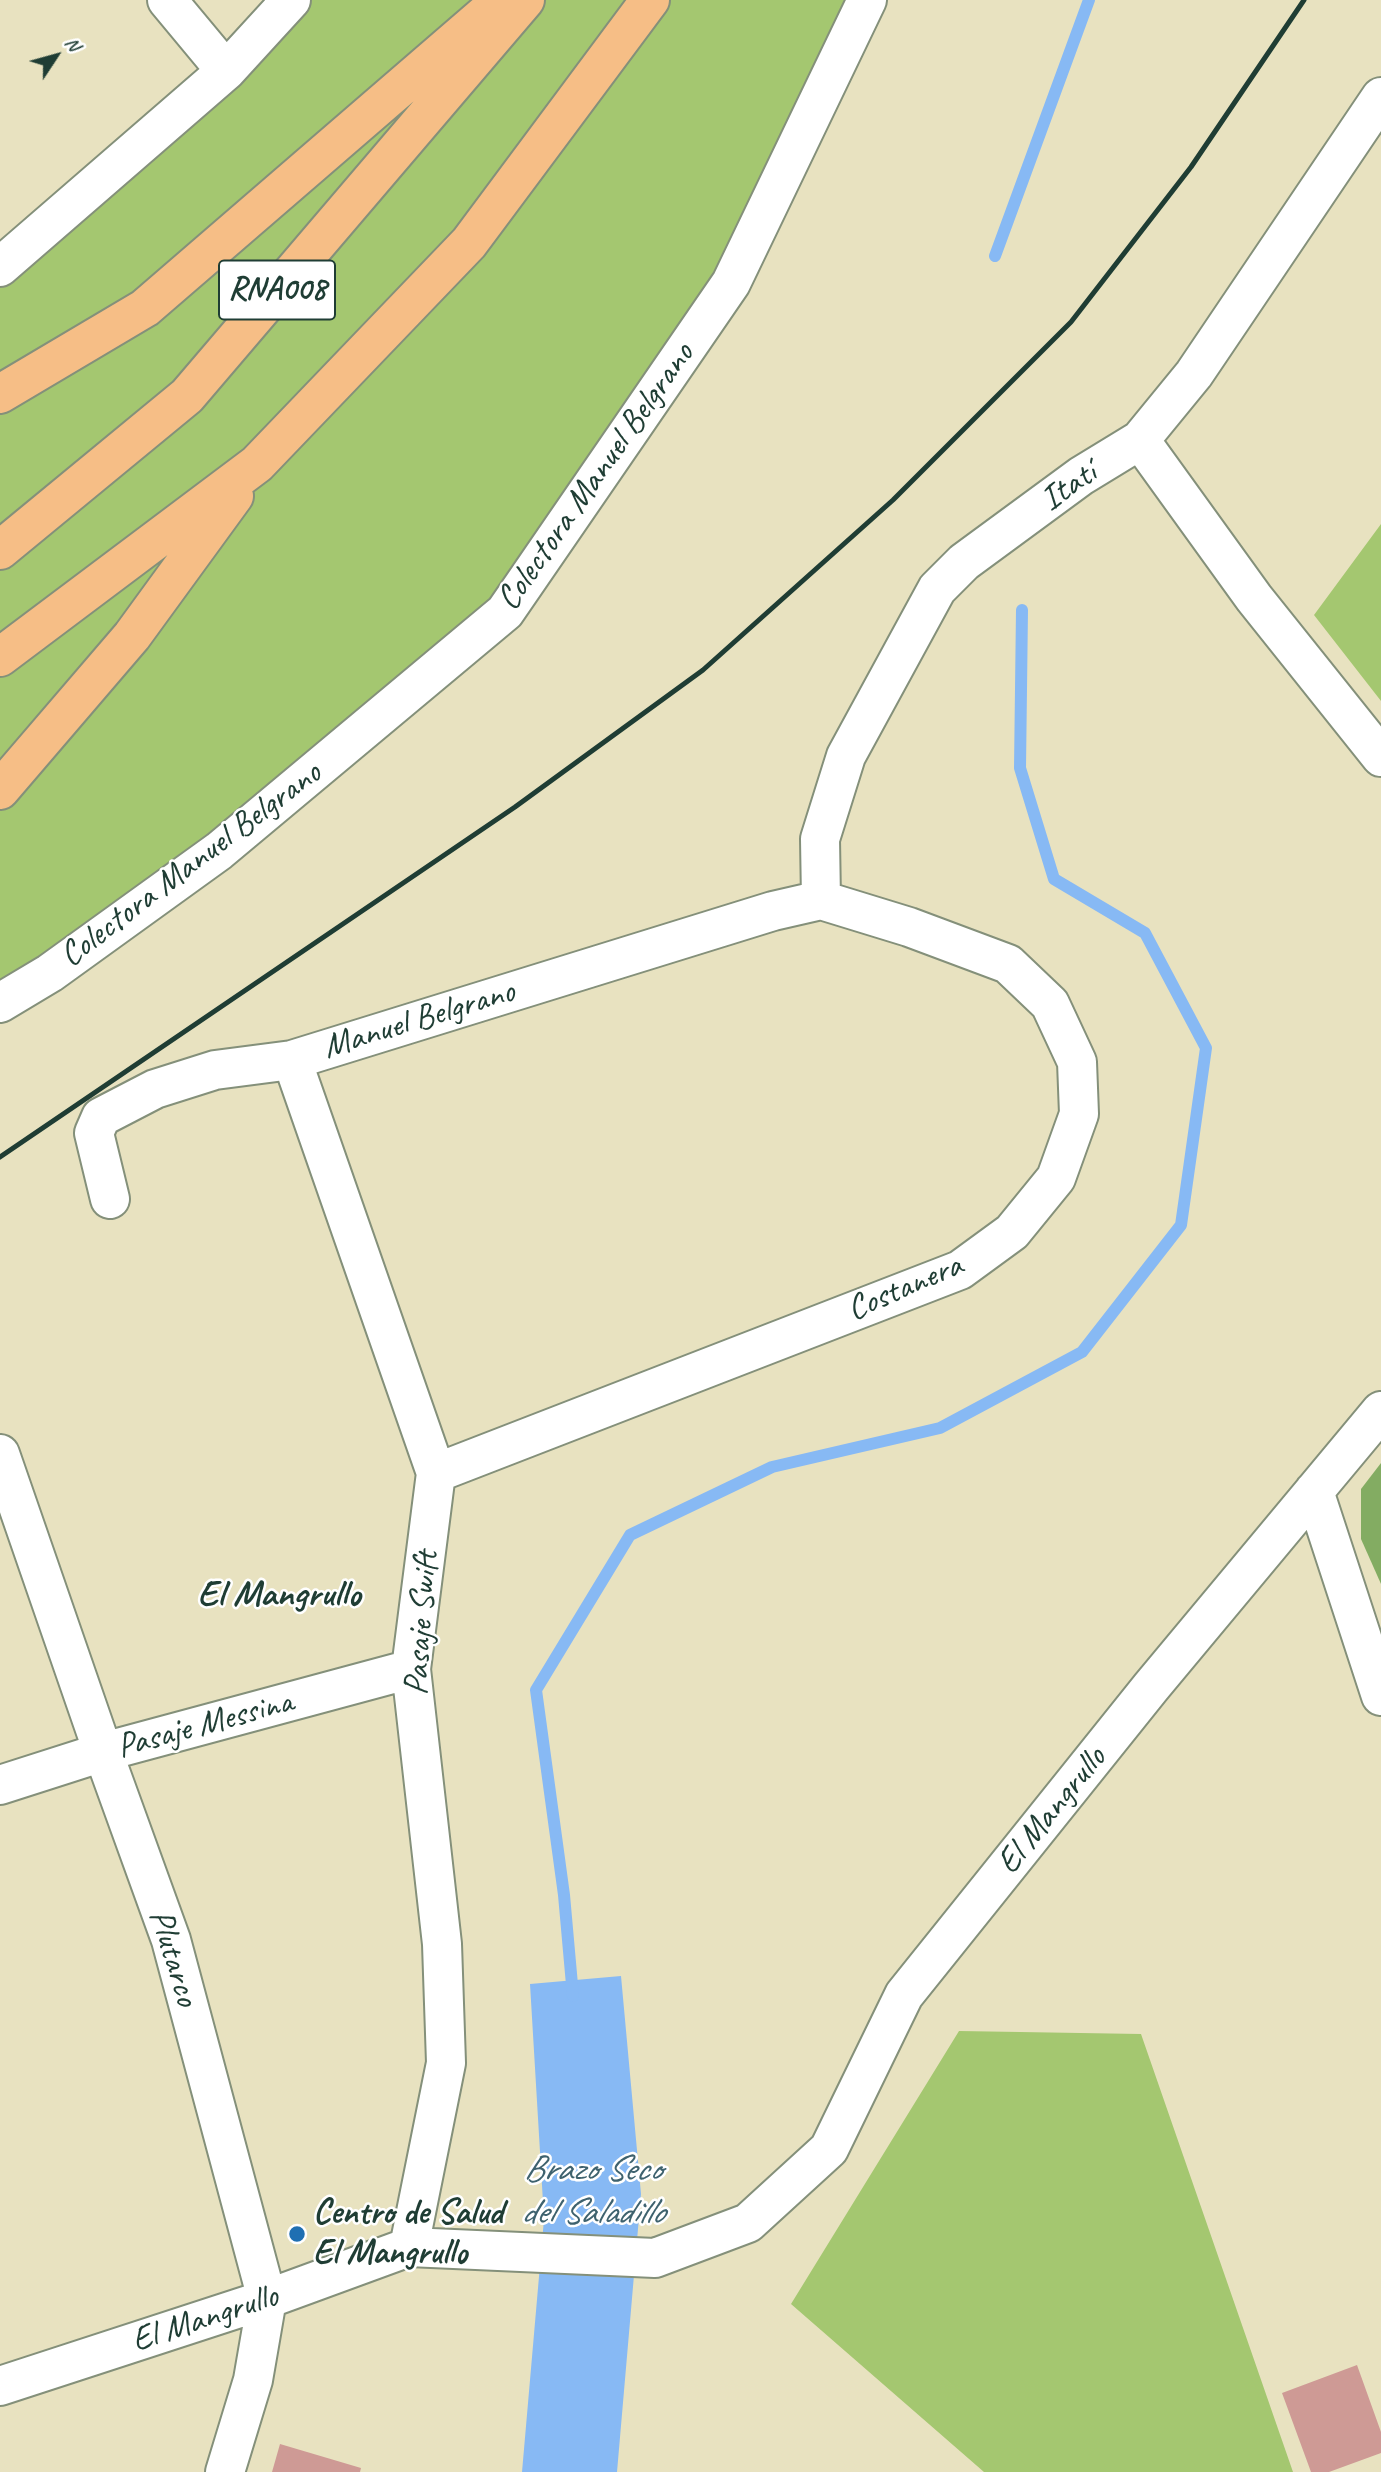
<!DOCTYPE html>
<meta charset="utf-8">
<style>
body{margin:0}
#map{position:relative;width:1381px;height:2472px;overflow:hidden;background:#e8e2c0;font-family:Caveat,sans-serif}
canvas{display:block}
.north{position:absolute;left:21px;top:21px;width:70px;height:70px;-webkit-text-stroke:5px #fff;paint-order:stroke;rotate:54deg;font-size:19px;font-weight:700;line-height:28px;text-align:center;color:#1f3d34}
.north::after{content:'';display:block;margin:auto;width:24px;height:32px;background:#1f3d34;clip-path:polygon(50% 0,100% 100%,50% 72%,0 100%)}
</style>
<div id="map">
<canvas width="1381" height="2472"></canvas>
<div class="north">N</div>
</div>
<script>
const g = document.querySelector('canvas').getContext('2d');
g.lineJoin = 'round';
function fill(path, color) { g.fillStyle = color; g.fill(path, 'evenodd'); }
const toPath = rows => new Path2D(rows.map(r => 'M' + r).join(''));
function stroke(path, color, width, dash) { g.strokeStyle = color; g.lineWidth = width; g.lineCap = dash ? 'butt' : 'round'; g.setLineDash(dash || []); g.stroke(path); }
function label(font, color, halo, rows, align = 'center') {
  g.font = font + ' Caveat,sans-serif'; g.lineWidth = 5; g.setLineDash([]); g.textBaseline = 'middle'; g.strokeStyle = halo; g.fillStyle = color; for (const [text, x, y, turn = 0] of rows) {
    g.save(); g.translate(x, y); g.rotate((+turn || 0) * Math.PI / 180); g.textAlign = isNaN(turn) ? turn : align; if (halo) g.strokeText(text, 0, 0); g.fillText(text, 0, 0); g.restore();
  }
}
const green = toPath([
 [291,0,867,0,731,283,505,612,0,1003,0,267],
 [1381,524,1381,701,1314,615],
 [959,2031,1141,2034,1293,2472,984,2472,791,2304]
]);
const forest = toPath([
 [1381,1463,1381,1584,1361,1539,1361,1489]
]);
const water = toPath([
 [621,1976,641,2194,617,2472,522,2472,544,2219,530,1984]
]);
const stream = toPath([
 [995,256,1089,0],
 [573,1996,564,1895,536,1690,630,1535,772,1467,940,1428,1082,1352,1181,1225,1206,1048,1145,933,1054,879,1020,768,1022,610]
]);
const building = toPath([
 [1357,2365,1381,2432,1381,2453,1329,2472,1311,2472,1282,2393],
 [280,2444,361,2468,360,2472,272,2472]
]);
const minor = toPath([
 [167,0,226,71],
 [0,267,226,71,291,0],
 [1140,440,1254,598,1381,757],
 [821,900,820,839,846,756,937,589,964,562,1081,476,1140,440,1194,374,1381,97],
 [0,1003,50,973,219,851,505,612,731,283,867,0],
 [292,1060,436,1473,411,1669,442,1944,446,2063,409,2247],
 [110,1199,94,1133,101,1117,155,1089,215,1070,292,1060,773,911,821,900,909,927,1008,964,1050,1004,1077,1062,1079,1114,1056,1178,1012,1232,960,1270,436,1473],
 [0,1454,103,1752,171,1940,267,2299,253,2380,225,2472],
 [1314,1491,1381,1696],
 [0,1785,103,1752,411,1669],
 [0,2386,267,2299,409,2247,655,2258,748,2223,829,2149,904,1995,1151,1687,1381,1411]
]);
const highway = toPath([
 [0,394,145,308,497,4],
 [0,550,187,396,525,0],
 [0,657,257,464,469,243,650,0],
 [0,790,132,636,234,496]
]);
const rail = toPath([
 [0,1157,515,807,703,670,893,500,1071,322,1191,167,1304,0]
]);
const markers = [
 [297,2234,9,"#1f6fb2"]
];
const shields = [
 [277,290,116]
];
const shieldNames = [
 ["RNA008",277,290]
];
const streetNames = [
 ["Colectora Manuel Belgrano",596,477,-55],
 ["Itatí",1069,487,-35],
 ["Colectora Manuel Belgrano",191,865,-37],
 ["Manuel Belgrano",419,1020,-17],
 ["Costanera",905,1288,-23],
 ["Pasaje Swift",422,1623,-86],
 ["Pasaje Messina",205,1725,-15],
 ["El Mangrullo",1052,1811,-51],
 ["Plutarco",173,1958,73],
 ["El Mangrullo",205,2319,-18]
];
const poiNames = [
 ["Centro de Salud",313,2214],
 ["El Mangrullo",313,2254]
];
const neighbourhoodNames = [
 ["El Mangrullo",279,1595]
];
const waterNames = [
 ["Brazo Seco",592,2170],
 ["del Saladillo",592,2213]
];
fill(green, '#a4c770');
fill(forest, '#83ac62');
fill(water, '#87b9f4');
stroke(stream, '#87b9f4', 12);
fill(building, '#ce9a95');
stroke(minor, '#84907a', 42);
stroke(highway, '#84907a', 42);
stroke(minor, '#fff', 38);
stroke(highway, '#f6be86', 38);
stroke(rail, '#1f3d34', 5);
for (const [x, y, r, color] of markers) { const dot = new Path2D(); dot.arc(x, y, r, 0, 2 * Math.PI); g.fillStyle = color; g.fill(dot); stroke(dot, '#fff', 2.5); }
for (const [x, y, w] of shields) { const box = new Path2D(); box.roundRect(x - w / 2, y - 29.5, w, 59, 5); g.fillStyle = '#fff'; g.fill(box); stroke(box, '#1f3d34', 2); }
label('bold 33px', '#1f3d34', null, shieldNames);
label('35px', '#1f3d34', '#fff', streetNames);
label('bold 35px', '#1f3d34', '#fff', poiNames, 'left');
label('bold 37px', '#1f3d34', '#fff', neighbourhoodNames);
label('italic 37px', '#3e626e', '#fff', waterNames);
</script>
